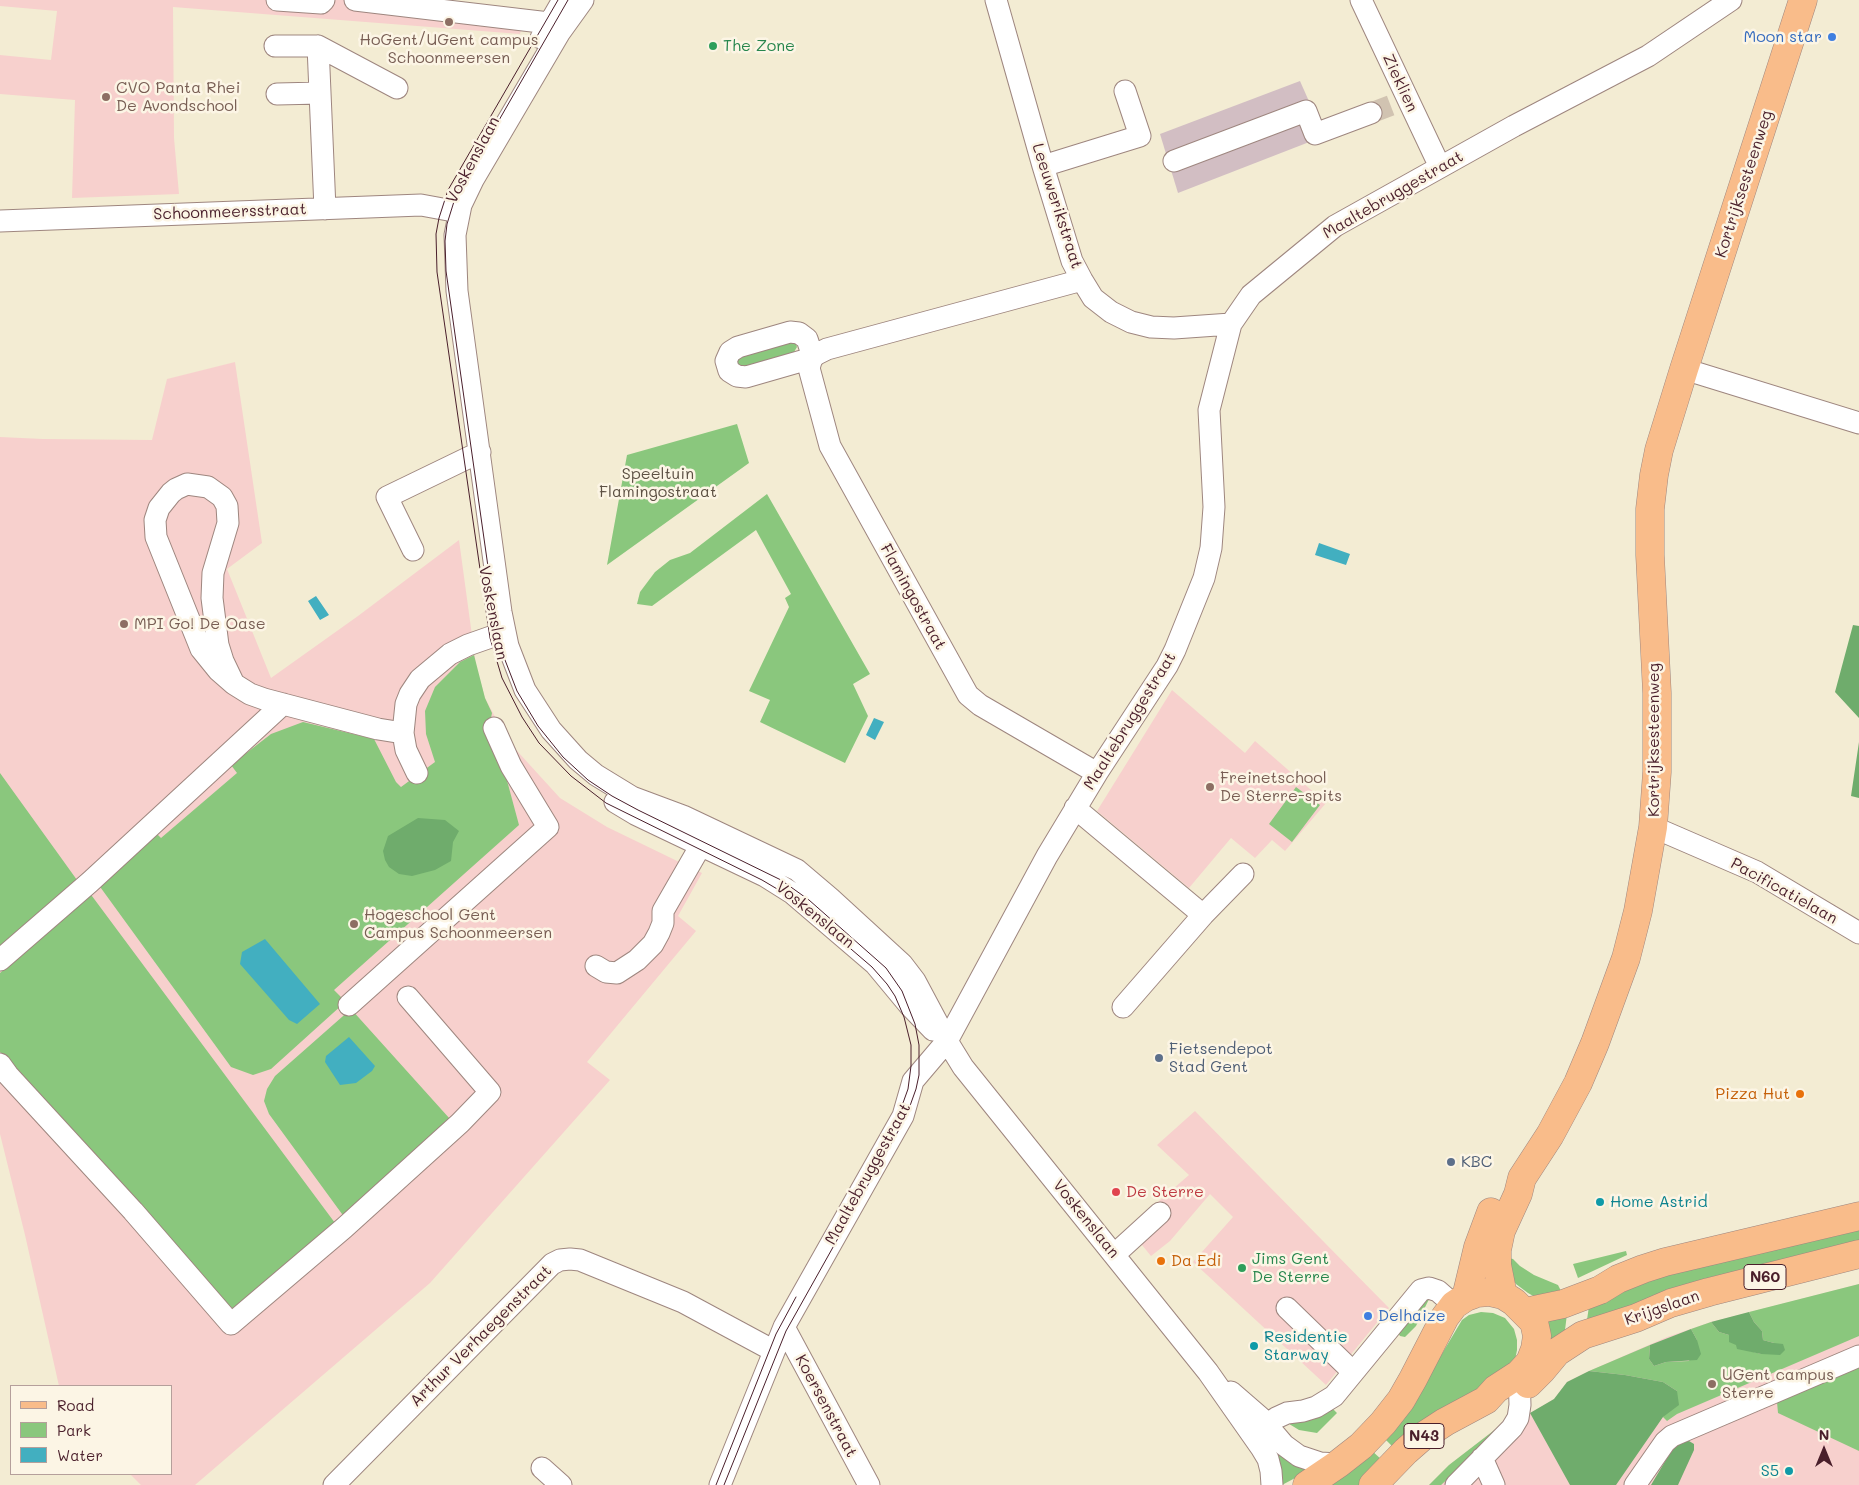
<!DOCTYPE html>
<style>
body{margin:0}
#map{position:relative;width:1859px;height:1485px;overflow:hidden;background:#f3ecd3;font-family:Mali,sans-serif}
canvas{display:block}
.legend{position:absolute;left:10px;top:1385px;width:162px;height:90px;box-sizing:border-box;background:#fcf5e5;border:1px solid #b59f9b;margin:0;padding:6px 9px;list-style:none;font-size:15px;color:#4a1f2b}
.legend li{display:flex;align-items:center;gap:10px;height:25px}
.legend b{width:25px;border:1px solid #b59f9b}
.north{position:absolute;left:1799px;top:1425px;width:50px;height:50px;-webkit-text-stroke:4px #fcf5e5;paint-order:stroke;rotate:0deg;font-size:14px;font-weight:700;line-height:20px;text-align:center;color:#4a1f2b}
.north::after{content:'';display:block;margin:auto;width:18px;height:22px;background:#4a1f2b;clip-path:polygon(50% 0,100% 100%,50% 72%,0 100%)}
</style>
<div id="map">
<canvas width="1859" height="1485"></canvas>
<ul class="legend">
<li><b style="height:6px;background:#f9bc8a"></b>Road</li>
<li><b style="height:14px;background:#8ac77d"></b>Park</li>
<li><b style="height:14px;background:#42afc0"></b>Water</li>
</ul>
<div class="north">N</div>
</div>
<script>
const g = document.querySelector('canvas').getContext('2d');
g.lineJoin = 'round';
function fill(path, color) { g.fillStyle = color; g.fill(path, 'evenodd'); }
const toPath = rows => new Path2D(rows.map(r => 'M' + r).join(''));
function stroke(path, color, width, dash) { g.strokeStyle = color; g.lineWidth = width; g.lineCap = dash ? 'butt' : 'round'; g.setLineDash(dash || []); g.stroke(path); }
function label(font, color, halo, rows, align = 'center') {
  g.font = font + ' Mali,sans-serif'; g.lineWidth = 5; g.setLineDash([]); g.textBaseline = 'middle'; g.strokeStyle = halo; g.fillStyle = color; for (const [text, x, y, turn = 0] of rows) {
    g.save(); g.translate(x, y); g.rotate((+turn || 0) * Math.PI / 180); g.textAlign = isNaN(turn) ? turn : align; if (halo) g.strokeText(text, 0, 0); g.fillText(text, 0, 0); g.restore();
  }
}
const built = toPath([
 [0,0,438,0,527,11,520,34,173,7,174,138,179,194,72,198,75,100,0,94,0,55,51,60,57,11,0,6],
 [235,362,262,543,227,569,271,678,358,616,459,540,476,665,485,698,508,741,560,798,607,827,702,873,678,916,696,931,587,1062,610,1080,430,1283,195,1485,141,1485,130,1474,171,1474,171,1386,59,1386,25,1235,0,1134,0,437,43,439,152,440,167,379],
 [1172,690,1245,753,1255,741,1326,803,1285,851,1272,840,1255,858,1231,838,1189,888,1097,811],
 [1195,1111,1389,1308,1326,1385,1193,1262,1233,1217,1210,1194,1170,1241,1151,1256,1128,1228,1189,1175,1157,1145],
 [1859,1284,1859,1485,1429,1485,1449,1465,1510,1418,1530,1413,1554,1399,1567,1382,1589,1371,1667,1337,1711,1322]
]);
const industrial = toPath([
 [1300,81,1319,124,1317,139,1178,193,1160,134]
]);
const green = toPath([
 [789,340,795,342,797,347,794,352,742,367,737,364,736,359],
 [737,424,749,463,607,565,627,455],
 [767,494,870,674,853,684,868,716,845,763,760,722,770,700,749,691,789,607,785,598,791,594,756,530,652,606,637,604,640,592,655,572,670,560,690,553],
 [474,655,485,698,492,713,491,718,495,736,519,825,334,990,343,999,343,1004,271,1069,253,1075,231,1067,98,884,153,830,161,838,237,773,231,765,271,734,303,722,374,739,396,782,401,787,435,762,426,734,425,711,435,687,460,662],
 [0,773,77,880,0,948],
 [1296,787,1320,805,1292,842,1269,824],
 [89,892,335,1223,239,1311,226,1305,0,1052,0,973],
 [351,1009,450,1119,348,1214,342,1214,269,1114,264,1101,267,1089,275,1076],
 [1859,1226,1859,1245,1586,1327,1589,1306,1649,1277],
 [1626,1251,1627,1255,1578,1278,1573,1264],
 [1504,1257,1513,1259,1520,1266,1534,1275,1558,1285,1562,1293,1535,1297,1528,1293,1516,1284,1509,1275],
 [1859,1284,1859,1336,1677,1414,1667,1421,1663,1417,1677,1391,1663,1382,1625,1375,1589,1371,1650,1345,1649,1359,1654,1366,1666,1362,1689,1361,1697,1340,1691,1329,1711,1322,1719,1332,1729,1335,1750,1351,1761,1354,1774,1343,1763,1340,1762,1331,1754,1322,1749,1312],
 [1430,1297,1416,1326,1405,1337,1400,1336,1398,1333,1424,1300],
 [1481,1312,1493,1313,1505,1318,1514,1329,1517,1340,1517,1350,1515,1360,1509,1370,1394,1448,1384,1438,1424,1384,1462,1320,1469,1315],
 [1567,1314,1564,1338,1553,1346,1546,1340,1543,1320],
 [1859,1367,1859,1451,1778,1413,1777,1402],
 [1331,1407,1337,1413,1317,1433,1299,1430,1286,1422],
 [1510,1418,1494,1437,1441,1485,1429,1485,1449,1465],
 [1265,1432,1312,1469,1282,1485],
 [1371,1450,1382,1460,1360,1485,1329,1485]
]);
const forest = toPath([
 [1853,625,1859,626,1859,718,1835,692],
 [1859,742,1859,798,1851,796],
 [418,818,445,820,459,831,453,842,451,861,435,870,412,876,399,874,389,867,385,860,383,851,388,836],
 [1749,1312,1754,1322,1762,1331,1763,1340,1774,1343,1783,1344,1785,1350,1780,1355,1761,1354,1737,1349,1736,1345,1729,1342,1729,1335,1719,1332,1711,1322],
 [1691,1329,1697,1340,1701,1354,1697,1360,1666,1362,1654,1366,1649,1359,1650,1345],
 [1589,1371,1625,1375,1663,1382,1677,1391,1679,1405,1663,1417,1616,1485,1570,1485,1530,1413,1554,1399,1567,1382],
 [1689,1441,1694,1444,1694,1450,1678,1485,1651,1485,1673,1448,1681,1442]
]);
const water = toPath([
 [1319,543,1350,554,1346,565,1315,555],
 [316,596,329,615,320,620,308,601],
 [874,718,884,722,875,740,866,735],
 [265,939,320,1004,297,1024,289,1020,240,964,242,952],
 [349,1037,375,1066,372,1071,356,1083,340,1085,325,1062,326,1056]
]);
const minorTunnel = toPath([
 [1371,113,1392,105]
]);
const minor = toPath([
 [277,0,321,3,324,0],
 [355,0,549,23],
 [583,0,560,32,473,180,461,205,455,235,457,291,501,612,508,646,525,690,551,730,578,760,596,775,632,797,683,816,797,870,830,898,902,964,915,981,947,1041,963,1067,1208,1372,1262,1449,1268,1459,1271,1471,1272,1485],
 [996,0,1043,166,1072,261,1082,280,1093,298,1111,312,1131,322,1151,327,1174,328,1231,324],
 [1361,0,1440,167],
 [541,38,563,0],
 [275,46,318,46,325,209],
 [318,46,397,88],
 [277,94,320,93],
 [1174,161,1306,111,1315,134,1371,113],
 [1043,166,1140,136,1125,91],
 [0,221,421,205,459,212],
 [1082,280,827,349,817,354,812,358,809,368,830,446,968,695,980,705,1097,773],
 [812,358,746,377,737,376,729,371,726,361,730,352,738,347,790,332,799,333,807,339,810,348,817,354],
 [1684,369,1859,423],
 [413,550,387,497,480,452],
 [234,684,218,670,201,649,156,537,155,520,159,508,171,493,176,489,187,484,208,487,222,497,227,506,228,523,213,573,212,598,218,645,223,661,234,684,250,694,264,699,378,729,403,733],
 [417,773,406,750,403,733,406,704,410,694,420,679,450,654,468,645,505,632],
 [615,802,635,814,765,876,792,893,875,964,909,1005,933,1030],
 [1075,808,1203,915],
 [1653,827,1757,872,1859,933],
 [0,960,90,882,283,704],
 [596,966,606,972,617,973,637,960,653,944,659,933,663,923,663,911,701,845],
 [349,1005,548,827,511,766,494,728],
 [1123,1007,1203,915,1243,874],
 [0,1064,8,1075,133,1211,231,1324,344,1228,460,1123,490,1092,408,997],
 [1115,1254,1160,1213],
 [1287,1308,1353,1372],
 [784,1327,869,1485],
 [1231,1392,1261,1418,1284,1445,1299,1456,1320,1463,1338,1464],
 [1276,1418,1287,1413,1303,1411,1316,1407,1334,1396,1421,1290,1429,1288,1438,1291,1454,1305],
 [1482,1458,1494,1485],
 [542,1468,561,1485],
 [334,1485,552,1264,560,1260,570,1259,580,1260,683,1302,774,1351],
 [720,1485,784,1327,903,1116,913,1081,947,1041,1047,856,1097,773,1167,666,1175,650,1204,578,1211,548,1214,507,1209,410,1231,324,1251,295,1335,226,1514,126,1648,56,1731,0],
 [1456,1485,1512,1428,1518,1418,1520,1405,1519,1374],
 [1635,1485,1665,1442,1672,1436,1859,1356]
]);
const major = toPath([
 [1503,1295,1497,1265,1497,1250,1501,1231,1518,1194,1522,1178,1550,1135,1578,1083,1595,1043,1626,958,1638,911,1653,827,1657,772,1657,693,1650,555,1650,509,1654,475,1659,450,1684,369,1803,0],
 [1466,1297,1478,1247,1491,1212],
 [1525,1312,1563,1304,1600,1290,1618,1279,1643,1269,1665,1262,1859,1216],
 [1528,1384,1542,1370,1557,1352,1583,1335,1636,1318,1671,1303,1709,1292,1859,1254],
 [1307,1485,1338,1464,1361,1446,1383,1423,1401,1400,1413,1379,1445,1317,1454,1305,1466,1297,1477,1293,1490,1292,1503,1295,1514,1302,1534,1322,1537,1336,1535,1349,1530,1362,1519,1374,1496,1389,1486,1400,1445,1422,1422,1437,1406,1451,1373,1485]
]);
const tram = toPath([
 [558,0,448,190,439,218,436,234,437,272,490,638,502,678,522,717,539,743,571,776,606,803,762,880,789,896,872,967,887,984,895,996,904,1017,911,1045,911,1066,908,1089,899,1114,840,1218],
 [568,0,456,195,447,224,445,241,446,271,496,623,505,660,517,691,538,726,563,757,588,780,612,796,638,810,781,880,809,900,877,960,886,968,902,991,915,1024,919,1045,919,1075,916,1089,906,1117,786,1331,724,1485],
 [716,1485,776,1334,796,1297]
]);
const markers = [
 [449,22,5,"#8d6e63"],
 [1832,37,5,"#3f7fe0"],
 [713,46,5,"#2e9e5b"],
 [106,97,5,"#8d6e63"],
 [124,624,5,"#8d6e63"],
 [1210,787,5,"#8d6e63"],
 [354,924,5,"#8d6e63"],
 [1159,1058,5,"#5c6f8a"],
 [1800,1094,5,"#e8710a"],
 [1451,1162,5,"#5c6f8a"],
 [1116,1192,5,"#e0444e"],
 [1600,1202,5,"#0f9aa8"],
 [1161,1261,5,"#e8710a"],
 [1242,1268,5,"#2e9e5b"],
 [1368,1316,5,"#3f7fe0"],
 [1254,1346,5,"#0f9aa8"],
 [1712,1384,5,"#8d6e63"],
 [1789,1471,5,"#0f9aa8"]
];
const shields = [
 [1765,1277,42],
 [1424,1436,40]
];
const shieldNames = [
 ["N60",1765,1277],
 ["N43",1424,1436]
];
const shopNames = [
 ["Moon star",1822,37],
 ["Delhaize",1378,1316,"left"]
];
const educationNames = [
 ["HoGent/UGent campus",449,40,"center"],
 ["Schoonmeersen",449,58,"center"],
 ["CVO Panta Rhei",116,88],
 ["De Avondschool",116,106],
 ["MPI Go! De Oase",134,624],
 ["Freinetschool",1220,778],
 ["De Sterre-spits",1220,796],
 ["Hogeschool Gent",364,915],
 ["Campus Schoonmeersen",364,933],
 ["UGent campus",1722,1375],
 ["Sterre",1722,1393]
];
const leisureNames = [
 ["The Zone",723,46],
 ["Jims Gent",1252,1259],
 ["De Sterre",1252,1277]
];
const streetNames = [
 ["Zieklien",1400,83,65],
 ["Voskenslaan",473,160,-62],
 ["Kortrijksesteenweg",1744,184,-72],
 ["Maaltebruggestraat",1393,195,-30],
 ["Leeuwerikstraat",1057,206,72],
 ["Schoonmeersstraat",230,212,-2],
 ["Flamingostraat",913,597,61],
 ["Voskenslaan",493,613,79],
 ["Maaltebruggestraat",1130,721,-58],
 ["Kortrijksesteenweg",1654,740,-90],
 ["Pacificatielaan",1784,891,29],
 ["Voskenslaan",815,915,39],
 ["Maaltebruggestraat",868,1174,-61],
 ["Voskenslaan",1086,1219,51],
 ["Krijgslaan",1662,1308,-19],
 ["Arthur Verhaegenstraat",481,1336,-45],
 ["Koersenstraat",826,1406,62]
];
const parkNames = [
 ["Speeltuin",658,474],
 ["Flamingostraat",658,492]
];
const serviceNames = [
 ["Fietsendepot",1169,1049],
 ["Stad Gent",1169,1067],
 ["KBC",1461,1162]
];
const foodNames = [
 ["Pizza Hut",1790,1094],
 ["Da Edi",1171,1261,"left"]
];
const healthNames = [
 ["De Sterre",1126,1192]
];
const cultureNames = [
 ["Home Astrid",1610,1202],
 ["Residentie",1264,1337],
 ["Starway",1264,1355],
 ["S5",1779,1471,"right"]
];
fill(built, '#f7d0cd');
fill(industrial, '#d2bec3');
fill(green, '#8ac77d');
fill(forest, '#6fac6c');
fill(water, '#42afc0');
stroke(minorTunnel, '#d1c3b1', 21, [21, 11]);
stroke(minor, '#9e867f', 23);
stroke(major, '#9e867f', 29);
stroke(minor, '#fff', 21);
stroke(major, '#f9bc8a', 28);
stroke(tram, '#4a1f2b', 1);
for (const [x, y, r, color] of markers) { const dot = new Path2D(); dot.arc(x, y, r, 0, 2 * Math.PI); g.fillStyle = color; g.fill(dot); stroke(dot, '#fcf5e5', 2); }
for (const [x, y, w] of shields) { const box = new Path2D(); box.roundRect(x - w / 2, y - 12.5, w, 25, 4); g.fillStyle = '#fcf5e5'; g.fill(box); stroke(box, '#4a1f2b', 1); }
label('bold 15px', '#4a1f2b', null, shieldNames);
label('16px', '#366cbe', '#fcf5e5', shopNames, 'right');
label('16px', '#785e54', '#fcf5e5', educationNames, 'left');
label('16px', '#27864d', '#fcf5e5', leisureNames, 'left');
label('16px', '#4a1f2b', '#fcf5e5', streetNames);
label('16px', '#5d5144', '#fcf5e5', parkNames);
label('16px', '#4e5e75', '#fcf5e5', serviceNames, 'left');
label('16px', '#c56008', '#fcf5e5', foodNames, 'right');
label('16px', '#be3a42', '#fcf5e5', healthNames, 'left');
label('16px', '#0d838f', '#fcf5e5', cultureNames, 'left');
</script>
